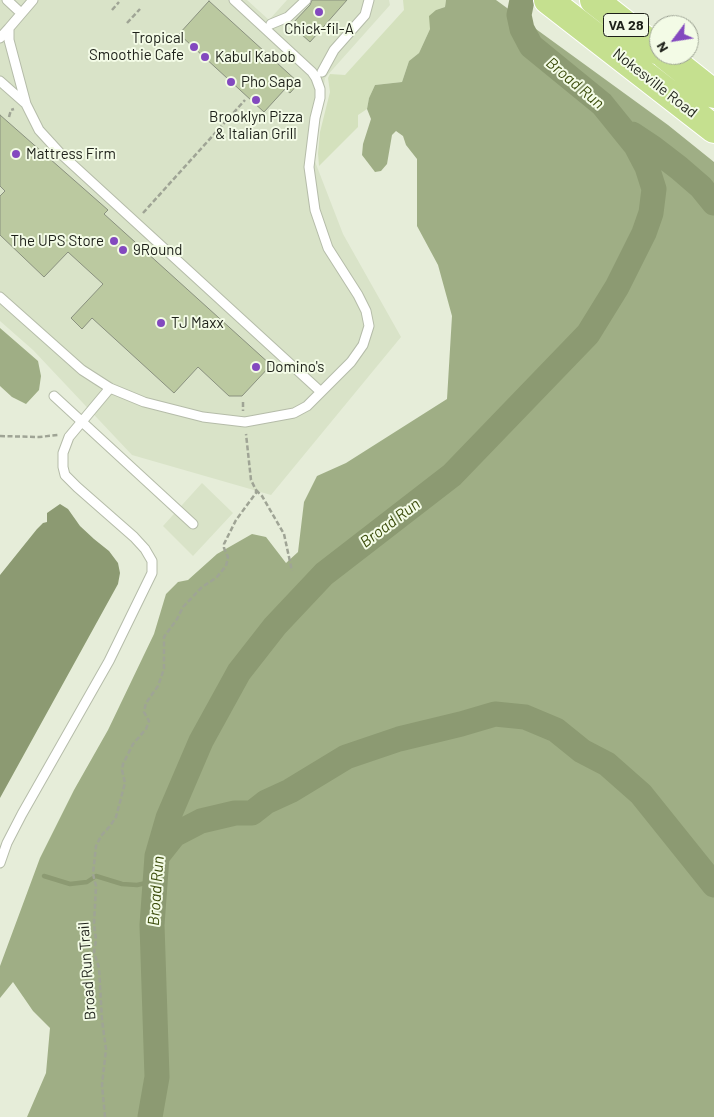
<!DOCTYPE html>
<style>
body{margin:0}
#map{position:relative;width:714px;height:1117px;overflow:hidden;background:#e6edd9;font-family:Barlow,sans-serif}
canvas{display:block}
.north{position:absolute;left:649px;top:15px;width:50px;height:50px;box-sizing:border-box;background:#f3fbe6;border:1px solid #9da394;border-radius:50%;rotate:239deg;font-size:14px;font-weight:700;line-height:20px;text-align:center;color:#1d2019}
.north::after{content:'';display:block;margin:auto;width:18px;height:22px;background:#8349bf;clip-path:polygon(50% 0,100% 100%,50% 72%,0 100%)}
</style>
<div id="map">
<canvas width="714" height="1117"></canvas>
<div class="north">N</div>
</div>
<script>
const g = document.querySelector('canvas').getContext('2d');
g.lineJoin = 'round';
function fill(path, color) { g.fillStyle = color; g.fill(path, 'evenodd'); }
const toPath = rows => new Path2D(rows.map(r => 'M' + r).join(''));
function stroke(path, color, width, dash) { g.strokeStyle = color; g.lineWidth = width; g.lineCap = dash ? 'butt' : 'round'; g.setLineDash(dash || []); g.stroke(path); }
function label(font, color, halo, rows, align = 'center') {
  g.font = font + ' Barlow,sans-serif'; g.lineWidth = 4; g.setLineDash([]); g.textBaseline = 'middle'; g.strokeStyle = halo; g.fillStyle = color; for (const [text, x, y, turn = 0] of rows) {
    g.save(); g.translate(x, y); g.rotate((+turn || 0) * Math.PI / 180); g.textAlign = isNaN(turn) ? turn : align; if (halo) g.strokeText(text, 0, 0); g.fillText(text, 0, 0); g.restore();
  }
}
const built = toPath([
 [0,0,247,0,269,20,287,0,389,0,390,5,325,78,317,129,314,159,343,234,401,337,271,495,132,455,33,350,0,321],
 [202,483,233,513,193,556,163,526]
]);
const green = toPath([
 [403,0,446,0,445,7,436,10,430,29,419,53,409,61,402,82,375,85,369,98,367,109,358,115,358,127,319,166,318,153,320,132,330,92,328,78,330,74,345,75,404,10]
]);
const forest = toPath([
 [446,0,496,0,668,125,714,162,714,1117,27,1117,46,1073,50,1028,33,1011,13,982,0,998,0,966,40,858,74,790,108,730,154,634,166,594,178,582,188,580,217,554,252,534,266,537,286,563,298,552,304,502,317,476,346,463,447,399,452,316,438,265,417,226,417,159,406,145,403,136,396,131,392,135,387,164,381,171,375,172,362,155,363,144,371,119,367,109,369,98,375,85,402,82,409,61,419,53,430,29,429,16,436,10,445,7],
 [0,328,38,361,41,376,39,390,26,404,12,397,0,386]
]);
const water = toPath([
 [60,504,68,509,80,526,94,539,109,551,118,563,120,573,118,584,0,798,0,575,37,529,43,523,47,522,47,513]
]);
const stream = toPath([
 [44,876,70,884,87,882,96,876,122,884,137,885,155,881]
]);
const river = toPath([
 [632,134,653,148,679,168,701,187,714,203],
 [159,854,174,835,201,821,235,813,252,813,266,802,290,791,346,757,399,739,461,724,495,714,525,717,556,730,582,751,607,764,641,794,714,885],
 [150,1117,157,1077,152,925,157,856,168,818,201,741,239,672,275,626,324,574,452,475,588,334,617,287,644,233,651,213,654,189,647,167,636,146,602,104,531,46,522,29,519,15,522,0]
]);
const building = toPath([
 [312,0,347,0,310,42,291,25,310,5,312,0],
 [209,1,299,83,290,93,285,89,264,112,179,34,209,1],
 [0,115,108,210,104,214,271,365,242,396,229,396,198,367,174,393,92,318,82,329,71,318,103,284,68,252,44,277,0,235,0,196,5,191,0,186,0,115]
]);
const path = toPath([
 [112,10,119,2],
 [127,23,140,9],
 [9,117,11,110,14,109],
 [143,213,245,100],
 [243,402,243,411],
 [0,436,39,437,58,435],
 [256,490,262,496,284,534,292,571],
 [105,1117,102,1085,106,1049,102,1020,99,968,94,952,96,940,94,924,96,886,93,874,96,846,101,836,110,826,116,817,125,783,122,770,123,764,133,744,146,729,149,721,144,712,145,707,146,703,158,686,164,669,164,637,177,619,183,607,202,587,216,578,226,566,228,557,224,548,224,544,236,520,256,493,256,490,251,480,246,434]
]);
const lane = toPath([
 [7,0,21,13],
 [33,0,9,28,9,40,26,104,39,130,60,153,321,392],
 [271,24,288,17,306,0],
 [0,38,9,28],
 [322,72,334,50,365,15,369,0],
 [0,81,26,104],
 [0,297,82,370,110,388,144,402,203,417,245,422,294,413,307,406,351,362,363,345,369,326,366,311,358,295,328,248,315,210,309,167,315,118,320,98,320,89,316,78,312,72,234,0],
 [54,396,193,524],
 [0,863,7,843,22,814,109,661,152,573,152,561,145,549,134,537,77,487,65,475,63,467,63,453,69,437,110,388]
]);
const highway = toPath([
 [548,0,714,129],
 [594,0,659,51],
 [665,55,714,94]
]);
const markers = [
 [319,12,5,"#8349bf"],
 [194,47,5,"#8349bf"],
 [205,57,5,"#8349bf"],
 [231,82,5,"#8349bf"],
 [256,100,5,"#8349bf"],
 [16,154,5,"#8349bf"],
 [114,241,5,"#8349bf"],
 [123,250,5,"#8349bf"],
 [161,323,5,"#8349bf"],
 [256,367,5,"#8349bf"]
];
const shields = [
 [626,25,45]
];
const shieldNames = [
 ["VA 28",626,25]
];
const poiNames = [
 ["Chick-fil-A",319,29,"center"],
 ["Tropical",184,38,"right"],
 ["Smoothie Cafe",184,55,"right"],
 ["Kabul Kabob",215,57],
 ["Pho Sapa",241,82],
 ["Brooklyn Pizza",256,117,"center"],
 ["& Italian Grill",256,134,"center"],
 ["Mattress Firm",26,154],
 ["The UPS Store",104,241,"right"],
 ["9Round",133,250],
 ["TJ Maxx",171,323],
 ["Domino's",266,367]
];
const streetNames = [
 ["Nokesville Road",655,83,38],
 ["Broad Run Trail",87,971,-94]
];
const waterNames = [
 ["Broad Run",575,83,40],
 ["Broad Run",390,523,-37],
 ["Broad Run",156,891,-86]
];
fill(built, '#d9e3c8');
fill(green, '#d4e1bd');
fill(forest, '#9fae85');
fill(water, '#8c9a72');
stroke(stream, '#8c9a72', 4.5);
stroke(river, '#8c9a72', 25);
fill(building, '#bbc9a0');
stroke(building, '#8a917f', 1);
stroke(lane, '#b5bca9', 11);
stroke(highway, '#fff', 30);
stroke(path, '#9fa495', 2.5, [5, 2.5]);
stroke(lane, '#fff', 9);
stroke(highway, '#c5e08f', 28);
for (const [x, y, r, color] of markers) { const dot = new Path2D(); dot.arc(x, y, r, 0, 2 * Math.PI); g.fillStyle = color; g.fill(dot); stroke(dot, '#f3fbe6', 2); }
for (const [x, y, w] of shields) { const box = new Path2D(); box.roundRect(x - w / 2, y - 11.5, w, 23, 4); g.fillStyle = '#f3fbe6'; g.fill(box); stroke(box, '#1d2019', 1); }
label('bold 14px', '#1d2019', null, shieldNames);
label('15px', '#1d2019', '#f3fbe6', poiNames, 'left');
label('15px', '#1d2019', '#f3fbe6', streetNames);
label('italic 16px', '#3b4c0b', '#f3fbe6', waterNames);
</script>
